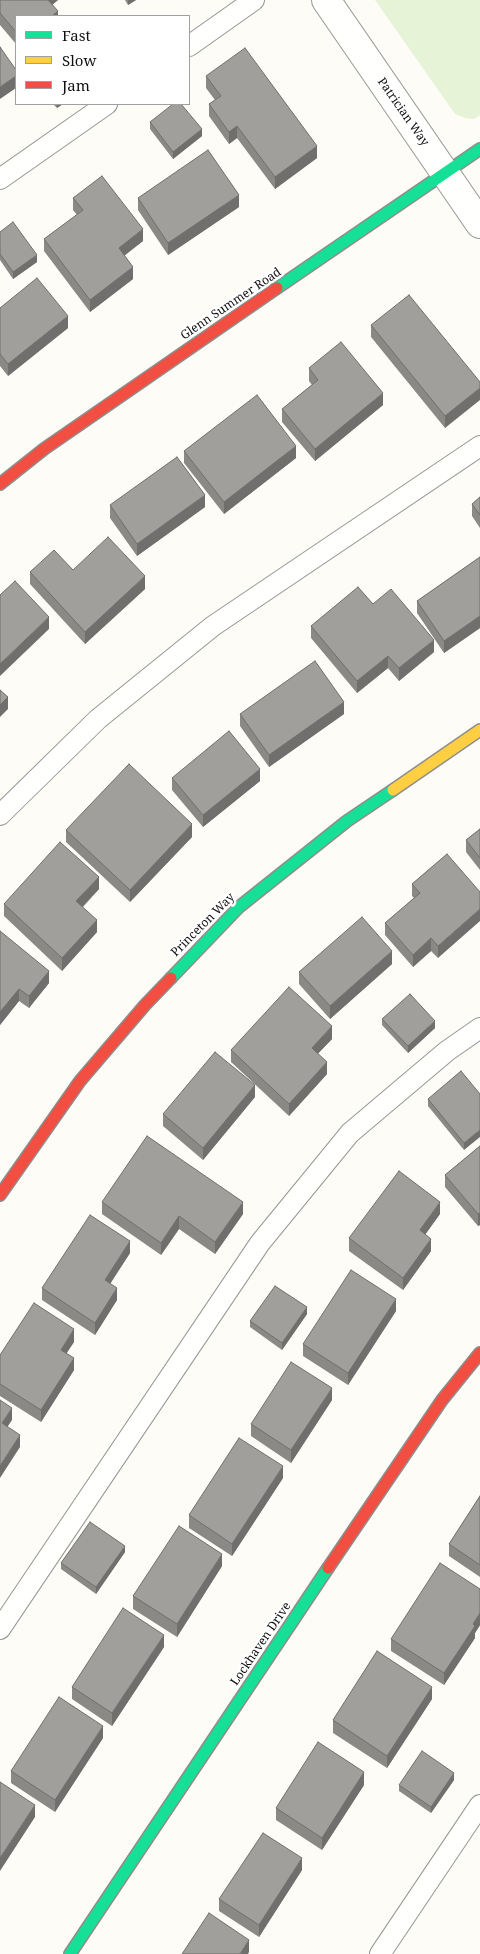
<!DOCTYPE html>
<style>
body{margin:0}
#map{position:relative;width:480px;height:1954px;overflow:hidden;background:#fdfcf7;font-family:"Noto Serif",serif}
canvas{display:block}
.legend{position:absolute;left:15px;top:15px;width:175px;height:90px;box-sizing:border-box;background:#fff;border:1px solid #a0a0a0;margin:0;padding:6px 9px;list-style:none;font-size:15px;color:#111}
.legend li{display:flex;align-items:center;gap:10px;height:25px}
.legend b{width:25px;border:1px solid #a0a0a0}
</style>
<div id="map">
<canvas width="480" height="1954"></canvas>
<ul class="legend">
<li><b style="height:6px;background:#16e098"></b>Fast</li>
<li><b style="height:6px;background:#ffcf43"></b>Slow</li>
<li><b style="height:6px;background:#f24e42"></b>Jam</li>
</ul>
</div>
<script>
const g = document.querySelector('canvas').getContext('2d');
g.lineJoin = 'round';
function fill(path, color) { g.fillStyle = color; g.fill(path, 'evenodd'); }
const toPath = rows => new Path2D(rows.map(r => 'M' + r).join(''));
function stroke(path, color, width, dash) { g.strokeStyle = color; g.lineWidth = width; g.lineCap = dash ? 'butt' : 'round'; g.setLineDash(dash || []); g.stroke(path); }
function label(font, color, halo, rows, align = 'center') {
  g.font = font + ' "Noto Serif",serif'; g.lineWidth = 5; g.setLineDash([]); g.textBaseline = 'middle'; g.strokeStyle = halo; g.fillStyle = color; for (const [text, x, y, turn = 0] of rows) {
    g.save(); g.translate(x, y); g.rotate((+turn || 0) * Math.PI / 180); g.textAlign = isNaN(turn) ? turn : align; if (halo) g.strokeText(text, 0, 0); g.fillText(text, 0, 0); g.restore();
  }
}
const green = toPath([
 [375,0,480,0,480,115,474,119,465,118,455,114]
]);
const lane = toPath([
 [189,46,254,0],
 [0,179,107,104],
 [0,815,98,719,213,626,480,446],
 [0,1629,260,1243,350,1133,447,1051,480,1028],
 [380,1954,480,1805]
]);
const street = toPath([
 [326,0,480,224]
]);
const fast = toPath([
 [277,288,480,149],
 [171,978,239,907,347,821,393,790],
 [70,1954,328,1568]
]);
const slow = toPath([
 [393,790,480,730]
]);
const jam = toPath([
 [0,484,44,449,277,288],
 [0,1195,80,1081,145,1005,171,978],
 [328,1568,442,1400,480,1353]
]);
const wall = toPath([
 [0,0,58,0,52,5,58,16,16,16,16,44,0,25],
 [125,0,136,0,128,5],
 [206,76,317,158,275,189,237,138,229,144,209,116,209,104,215,100,206,88],
 [53,104,63,104,57,108],
 [150,122,202,136,173,159,150,129],
 [73,198,143,241,124,255,133,279,90,312,44,251,44,239,77,215,73,210],
 [138,198,239,207,168,255,138,210],
 [0,232,37,262,13,279,0,260],
 [0,308,68,328,8,376,0,366],
 [371,325,480,382,445,428,371,337],
 [309,368,383,405,315,461,282,422,282,409,312,385,309,381],
 [184,451,296,458,224,514,184,463],
 [480,497,480,528,472,516,472,504],
 [110,505,205,507,137,556,110,518],
 [480,557,480,628,444,653,417,613,417,601],
 [73,570,145,589,85,644,30,584,30,572],
 [373,604,434,652,399,681,388,668,357,693,311,638,311,626],
 [240,714,344,714,269,767,240,726],
 [172,778,260,781,203,827,172,790],
 [480,829,480,870,466,852,466,840],
 [66,830,192,837,130,902,66,842],
 [447,854,438,958,431,951,413,967,385,935,385,923,414,898,412,896,412,884],
 [99,889,83,907,97,932,62,971,4,916,4,904],
 [0,931,49,983,29,1008,19,1001,0,1025],
 [392,964,330,1019,299,984,299,972],
 [382,1019,435,1028,408,1053,382,1025],
 [332,1039,318,1053,327,1074,289,1116,231,1062,231,1050],
 [480,1094,464,1150,428,1106,428,1099],
 [255,1097,203,1160,163,1126,163,1114],
 [480,1146,480,1225,478,1226,445,1187,445,1175],
 [102,1202,243,1214,215,1254,179,1229,161,1255,102,1214],
 [440,1214,425,1234,431,1251,403,1290,349,1251,349,1238],
 [130,1253,110,1283,117,1300,95,1335,42,1300,42,1288],
 [396,1311,348,1385,303,1356,303,1344],
 [307,1314,282,1350,250,1327,250,1321],
 [74,1342,66,1353,74,1370,41,1422,0,1396,0,1355],
 [332,1400,291,1463,251,1436,251,1424],
 [283,1478,232,1556,189,1528,189,1515],
 [480,1496,480,1577,449,1556,449,1544],
 [125,1552,96,1594,61,1569,61,1563],
 [222,1566,177,1637,133,1609,133,1596],
 [480,1589,480,1625,475,1633,475,1638,444,1685,391,1651,391,1639],
 [164,1647,112,1726,72,1699,72,1687],
 [432,1699,387,1768,333,1733,333,1720],
 [103,1738,55,1812,11,1783,11,1771],
 [454,1780,431,1813,399,1791,399,1785],
 [364,1785,322,1850,276,1820,276,1808],
 [302,1870,259,1937,219,1911,219,1899]
]);
const shadedWall = toPath([
 [46,0,58,0,46,10],
 [128,0,136,0,128,5],
 [58,11,58,16,52,16],
 [16,76,16,88,0,99,0,87],
 [57,104,63,104,57,108],
 [237,126,237,138,229,144,229,132],
 [202,129,202,136,173,159,173,152],
 [317,146,317,158,275,189,275,177],
 [239,195,239,207,168,255,168,243],
 [143,229,143,241,119,260,119,248],
 [37,255,37,262,13,279,13,272],
 [133,267,133,279,90,312,90,300],
 [68,316,68,328,8,376,8,364],
 [480,388,480,400,445,428,445,416],
 [383,393,383,405,315,461,315,449],
 [296,446,296,458,224,514,224,502],
 [205,495,205,507,137,556,137,544],
 [145,576,145,589,85,644,85,632],
 [480,616,480,628,444,653,444,641],
 [49,617,49,629,0,676,0,664],
 [434,640,434,652,399,681,399,668],
 [388,656,388,668,357,693,357,681],
 [8,697,8,709,0,717,0,705],
 [344,702,344,714,269,767,269,755],
 [260,769,260,781,203,827,203,815],
 [192,824,192,837,130,902,130,890],
 [99,877,99,889,76,913,76,901],
 [480,909,480,921,438,958,438,946],
 [97,920,97,932,62,971,62,958],
 [431,938,431,951,413,967,413,955],
 [392,951,392,964,330,1019,330,1006],
 [49,971,49,983,29,1008,29,996],
 [19,989,19,1001,0,1025,0,1012],
 [435,1021,435,1028,408,1053,408,1046],
 [332,1026,332,1039,312,1060,312,1048],
 [327,1062,327,1074,289,1116,289,1104],
 [255,1085,255,1097,203,1160,203,1148],
 [480,1130,480,1137,464,1150,464,1143],
 [243,1202,243,1214,215,1254,215,1242],
 [440,1202,440,1214,420,1242,420,1230],
 [480,1213,480,1225,478,1226,478,1214],
 [179,1216,179,1229,161,1255,161,1243],
 [431,1239,431,1251,403,1290,403,1278],
 [130,1241,130,1253,105,1292,105,1280],
 [117,1288,117,1300,95,1335,95,1323],
 [396,1299,396,1311,348,1385,348,1373],
 [307,1307,307,1314,282,1350,282,1343],
 [74,1329,74,1342,61,1362,61,1350],
 [74,1358,74,1370,41,1422,41,1410],
 [332,1388,332,1400,291,1463,291,1450],
 [12,1408,12,1420,2,1435,2,1423],
 [20,1435,20,1447,0,1478,0,1466],
 [283,1466,283,1478,232,1556,232,1544],
 [125,1546,125,1552,96,1594,96,1587],
 [222,1554,222,1566,177,1637,177,1624],
 [480,1613,480,1625,475,1633,475,1638,444,1685,444,1673],
 [164,1635,164,1647,112,1726,112,1713],
 [432,1687,432,1699,387,1768,387,1756],
 [103,1726,103,1738,55,1812,55,1800],
 [364,1772,364,1785,322,1850,322,1838],
 [454,1773,454,1780,431,1813,431,1807],
 [35,1805,35,1817,0,1871,0,1858],
 [302,1858,302,1870,259,1937,259,1925],
 [249,1940,249,1952,248,1954,240,1954]
]);
const building = toPath([
 [0,0,48,0,58,11,52,16,16,16,16,32,0,13,0,0],
 [0,47,16,70,16,76,0,87,0,47],
 [245,48,317,146,275,177,237,126,229,132,209,104,221,96,206,76,245,48],
 [173,104,181,104,202,129,173,152,150,122,173,104],
 [208,150,239,195,168,243,138,198,208,150],
 [102,176,143,229,119,248,133,267,90,300,44,239,83,210,73,198,102,176],
 [13,222,37,255,13,272,0,254,0,232,13,222],
 [37,278,68,316,8,364,0,354,0,308,37,278],
 [409,295,480,382,480,388,445,416,371,325,409,295],
 [341,342,383,393,315,449,282,409,318,380,309,368,341,342],
 [257,395,296,446,224,502,184,451,257,395],
 [177,457,205,495,137,544,110,505,177,457],
 [480,497,480,515,472,504,480,497],
 [108,537,145,576,85,632,30,572,54,550,73,570,108,537],
 [480,557,480,616,444,641,417,601,480,557],
 [15,581,49,617,0,664,0,595,15,581],
 [358,587,373,604,391,589,434,640,399,668,388,656,357,681,311,626,358,587],
 [315,661,344,702,269,755,240,714,315,661],
 [0,690,8,697,0,705,0,690],
 [229,731,260,769,203,815,172,778,229,731],
 [129,764,192,824,130,890,66,830,129,764],
 [480,829,480,858,466,840,480,829],
 [60,842,99,877,76,901,97,920,62,958,4,904,60,842],
 [447,854,480,892,480,909,438,946,431,938,413,955,385,923,420,893,412,884,447,854],
 [362,917,392,951,330,1006,299,972,362,917],
 [0,931,49,971,29,996,19,989,0,1012,0,931],
 [289,987,332,1026,312,1048,327,1062,289,1104,231,1050,289,987],
 [410,994,435,1021,408,1046,382,1019,410,994],
 [215,1052,255,1085,203,1148,163,1114,215,1052],
 [461,1071,480,1094,480,1130,464,1143,428,1099,461,1071],
 [147,1136,243,1202,215,1242,179,1216,161,1243,102,1202,147,1136],
 [480,1146,480,1213,478,1214,445,1175,480,1146],
 [399,1171,440,1202,420,1230,431,1239,403,1278,349,1238,399,1171],
 [90,1215,130,1241,105,1280,117,1288,95,1323,42,1288,90,1215],
 [351,1270,396,1299,348,1373,303,1344,351,1270],
 [275,1286,307,1307,282,1343,250,1321,275,1286],
 [34,1303,74,1329,61,1350,74,1358,41,1410,0,1384,0,1355,34,1303],
 [291,1362,332,1388,291,1450,251,1424,291,1362],
 [0,1400,12,1408,2,1423,20,1435,0,1466,0,1400],
 [239,1438,283,1466,232,1544,189,1515,239,1438],
 [480,1496,480,1565,449,1544,480,1496],
 [90,1522,125,1546,96,1587,61,1563,90,1522],
 [179,1526,222,1554,177,1624,133,1596,179,1526],
 [440,1563,480,1589,480,1613,473,1624,475,1626,444,1673,391,1639,440,1563],
 [123,1608,164,1635,112,1713,72,1687,123,1608],
 [377,1651,432,1687,387,1756,333,1720,377,1651],
 [59,1697,103,1726,55,1800,11,1771,59,1697],
 [318,1742,364,1772,322,1838,276,1808,318,1742],
 [422,1751,454,1773,431,1807,399,1785,422,1751],
 [0,1782,35,1805,0,1858,0,1782],
 [263,1833,302,1858,259,1925,219,1899,263,1833],
 [209,1913,249,1940,240,1954,182,1954,209,1913]
]);
const streetNames = [
 ["Patrician Way",403,112,55],
 ["Glenn Summer Road",231,304,-34],
 ["Princeton Way",203,925,-45],
 ["Lockhaven Drive",261,1644,-56]
];
fill(green, '#e7f3d7');
stroke(lane, '#979795', 22);
stroke(street, '#979795', 30);
stroke(fast, '#8e8d8b', 14);
stroke(slow, '#8e8d8b', 14);
stroke(jam, '#8e8d8b', 14);
stroke(lane, '#fffffe', 20);
stroke(street, '#fffffe', 28);
stroke(fast, '#16e098', 11);
stroke(slow, '#ffcf43', 11);
stroke(jam, '#f24e42', 11);
fill(wall, '#8a8986');
fill(shadedWall, '#716f6d');
fill(building, '#a19f9c');
stroke(building, '#716f6d', 1);
label('12px', '#111', '#fff', streetNames);
</script>
